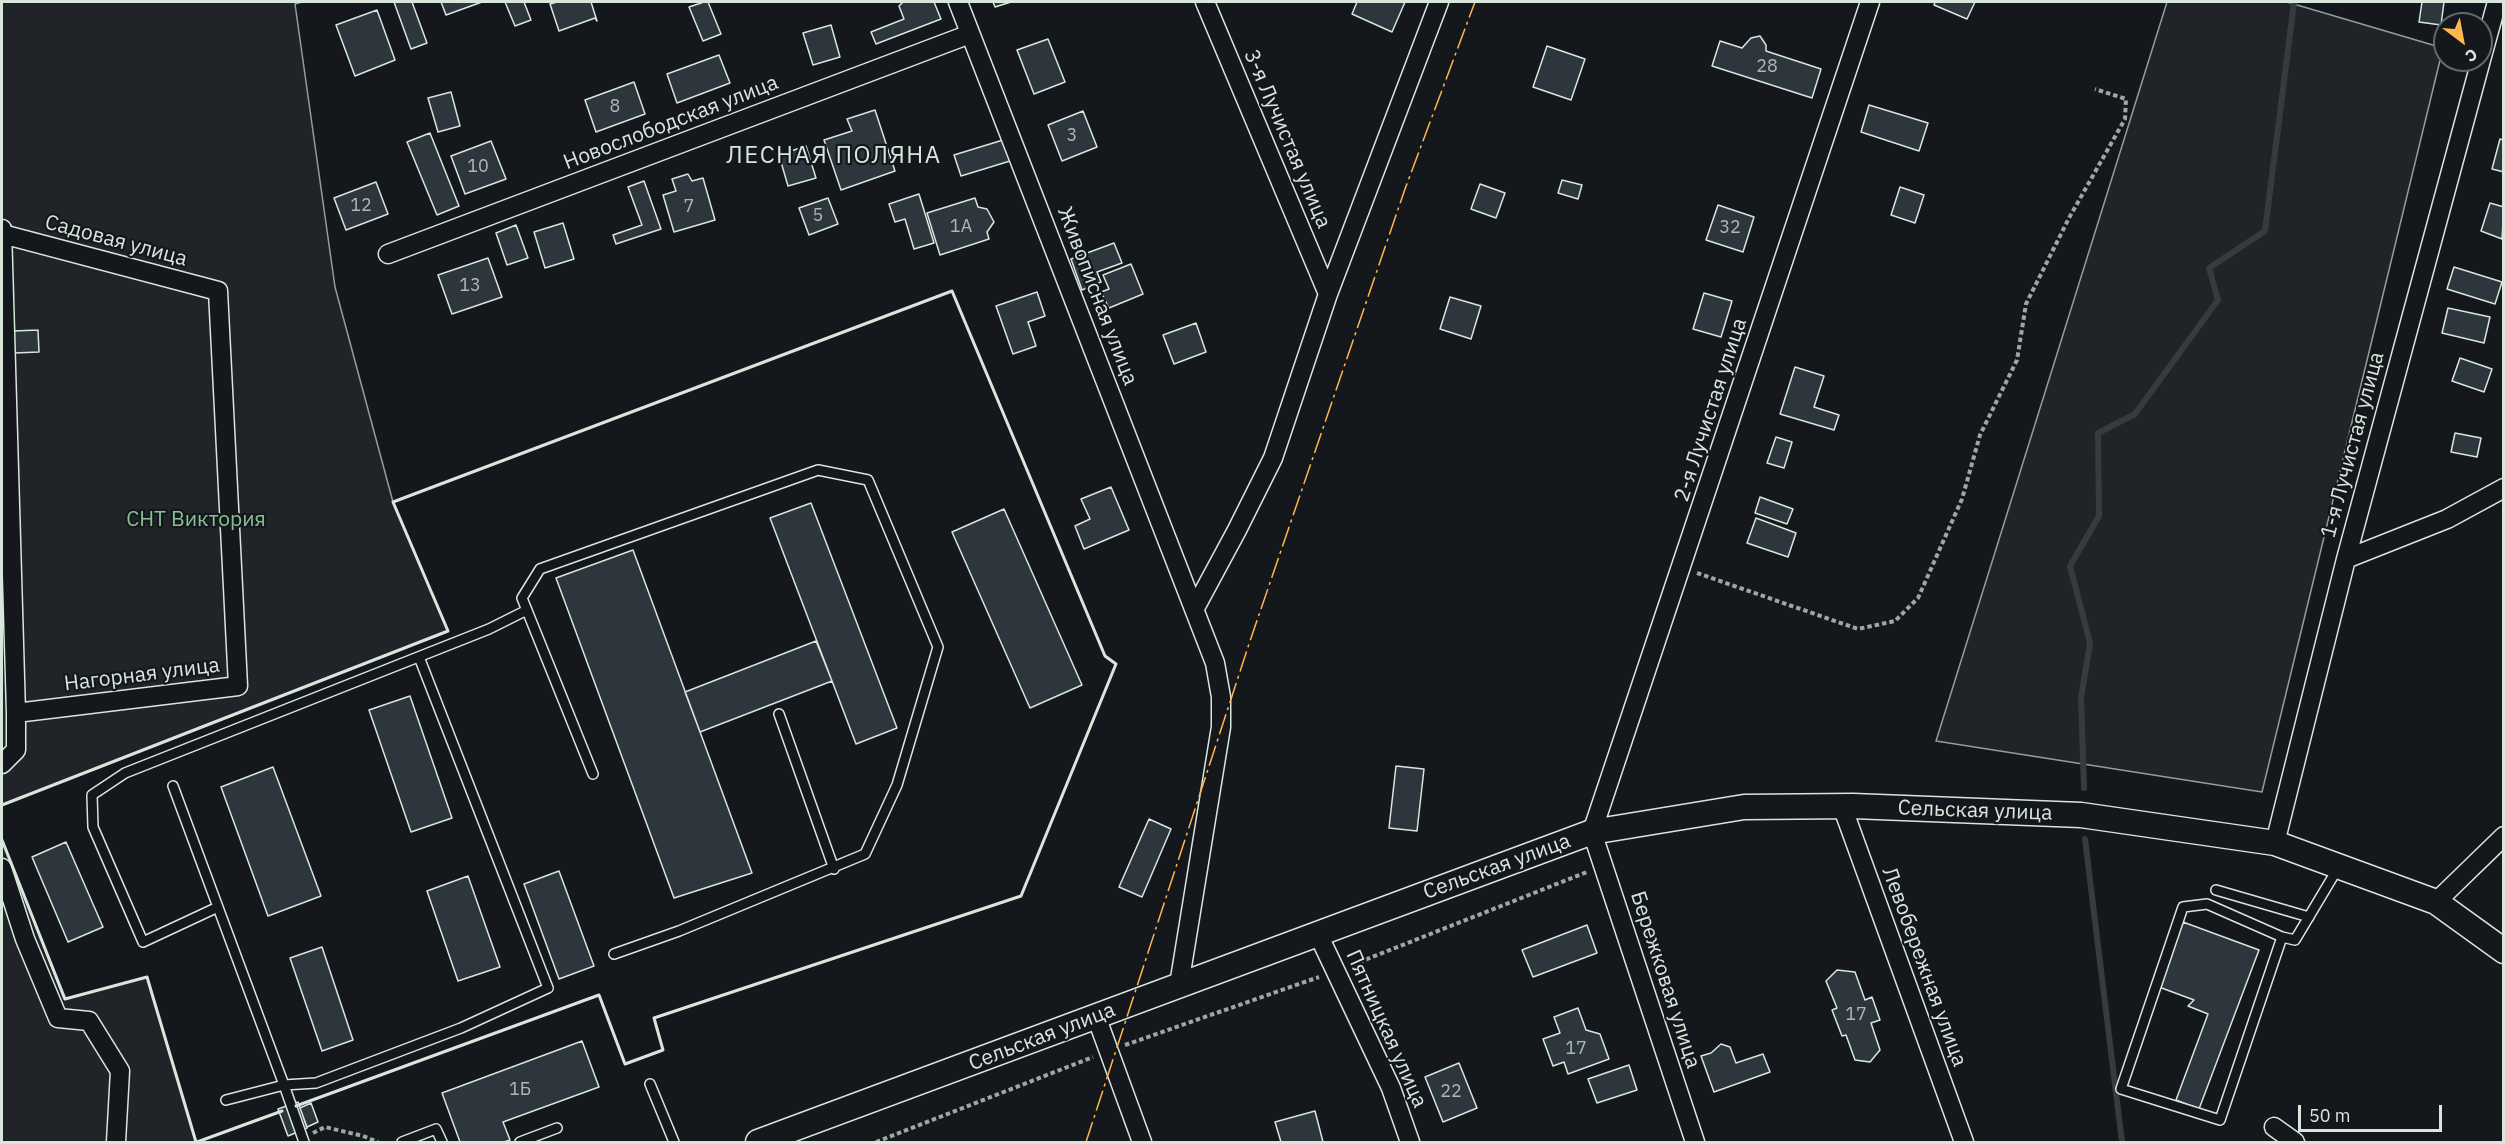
<!DOCTYPE html>
<meta charset="utf-8">
<style>
body{margin:0}
#map{position:relative;width:2505px;height:1144px;overflow:hidden;background:#14181c;font-family:"IBM Plex Sans",sans-serif}
canvas{display:block}
.frame{position:absolute;inset:0;border:3px solid #d8e6dc;pointer-events:none}
.north{position:absolute;left:2433px;top:12px;width:60px;height:60px;box-sizing:border-box;background:#14181c;border:2px solid #626a69;border-radius:50%;rotate:148deg;font-size:16px;font-weight:700;line-height:24px;text-align:center;color:#d8e6dc}
.north::after{content:'';display:block;margin:auto;width:21px;height:27px;background:#ffb74d;clip-path:polygon(50% 0,100% 100%,50% 72%,0 100%)}
.scale{position:absolute;left:2298px;top:1105px;width:144px;height:27px;box-sizing:border-box;border:3px solid #d8e6dc;border-top:0;padding-left:8px;font-size:18px;line-height:21px;white-space:nowrap;color:#d8e6dc;-webkit-text-stroke:4px #14181c;paint-order:stroke}
</style>
<div id="map">
<canvas width="2505" height="1144"></canvas>
<div class="frame"></div>
<div class="north">С</div>
<div class="scale">50 m</div>
</div>
<script>
const g = document.querySelector('canvas').getContext('2d');
g.lineJoin = 'round';
function fill(path, color) { g.fillStyle = color; g.fill(path, 'evenodd'); }
const toPath = rows => new Path2D(rows.map(r => 'M' + r).join(''));
function stroke(path, color, width, dash) { g.strokeStyle = color; g.lineWidth = width; g.lineCap = dash ? 'butt' : 'round'; g.setLineDash(dash || []); g.stroke(path); }
function label(font, color, halo, rows, align = 'center') {
  g.font = font + ' "IBM Plex Sans",sans-serif'; g.lineWidth = 4.5; g.setLineDash([]); g.textBaseline = 'middle'; g.strokeStyle = halo; g.fillStyle = color; for (const [text, x, y, turn = 0] of rows) {
    g.save(); g.translate(x, y); g.rotate((+turn || 0) * Math.PI / 180); g.textAlign = isNaN(turn) ? turn : align; if (halo) g.strokeText(text, 0, 0); g.fillText(text, 0, 0); g.restore();
  }
}
const green = toPath([
 [2,2,302,2,295,4,335,287,393,502,448,631,2,805,2,2],
 [2167,2,2287,2,2443,48,2262,792,1936,741,2167,2],
 [2,840,64,999,147,977,196,1142,2,1142,2,840]
]);
const stream = toPath([
 [2084,788,2081,698,2090,643,2070,566,2099,516,2098,433,2135,414,2218,300,2209,268,2265,231,2294,2],
 [2085,839,2122,1142]
]);
const building = toPath([
 [394,2,412,2,427,43,411,49,394,2],
 [441,2,482,2,446,15,441,2],
 [505,2,524,2,531,20,515,26,505,2],
 [557,2,591,2,597,21,595,18,559,31,550,4,557,2],
 [704,2,708,2,721,34,703,41,689,7,704,2],
 [903,2,934,2,941,19,876,44,871,32,904,19,899,6,903,2],
 [993,2,1011,2,995,7,993,2],
 [1357,2,1405,2,1392,32,1352,14,1357,2],
 [1935,2,1975,2,1967,19,1934,5,1935,2],
 [2422,2,2444,2,2441,25,2419,22,2422,2],
 [377,10,395,60,355,76,336,25,377,10],
 [831,25,840,57,813,65,803,33,831,25],
 [1760,36,1766,45,1766,51,1821,69,1812,98,1712,66,1720,41,1742,48,1751,38,1760,36],
 [1048,39,1065,82,1034,94,1017,50,1048,39],
 [1547,46,1585,59,1571,100,1533,87,1547,46],
 [719,55,730,83,677,103,667,74,719,55],
 [634,82,645,114,596,132,585,100,634,82],
 [451,92,460,126,438,132,428,98,451,92],
 [1869,105,1928,123,1919,151,1861,132,1869,105],
 [875,110,895,171,841,190,824,140,852,131,847,119,875,110],
 [1083,111,1097,147,1062,161,1048,125,1083,111],
 [430,133,459,206,437,215,407,142,430,133],
 [2500,139,2504,140,2504,172,2492,169,2500,139],
 [1003,140,1010,161,961,176,954,155,1003,140],
 [491,141,506,179,465,194,451,156,491,141],
 [806,146,816,178,788,186,779,155,806,146],
 [688,174,692,181,703,178,715,220,674,232,663,195,676,191,672,179,688,174],
 [1562,180,1582,185,1578,199,1558,193,1562,180],
 [644,181,661,229,616,244,613,235,642,225,628,187,644,181],
 [376,182,388,214,346,230,334,198,376,182],
 [1480,184,1505,193,1496,218,1471,209,1480,184],
 [1900,187,1924,195,1915,223,1891,215,1900,187],
 [919,194,934,243,914,249,905,219,895,222,889,204,919,194],
 [828,198,838,224,809,235,799,208,828,198],
 [975,198,978,207,987,209,994,222,987,232,989,239,940,255,927,213,975,198],
 [2490,203,2504,207,2502,239,2481,231,2490,203],
 [1718,205,1754,217,1743,252,1706,240,1718,205],
 [563,223,574,259,545,268,534,232,563,223],
 [516,225,528,258,507,265,496,233,516,225],
 [1114,243,1122,263,1097,272,1101,282,1082,290,1071,259,1114,243],
 [488,258,502,297,452,314,438,275,488,258],
 [1131,264,1143,294,1109,308,1101,292,1109,289,1103,275,1131,264],
 [2454,267,2502,282,2495,304,2447,289,2454,267],
 [1037,292,1045,316,1028,322,1036,346,1013,354,996,306,1037,292],
 [1704,293,1732,301,1721,337,1693,329,1704,293],
 [1450,297,1481,306,1471,339,1440,329,1450,297],
 [2448,308,2490,317,2484,343,2442,333,2448,308],
 [1196,323,1206,352,1174,364,1163,335,1196,323],
 [38,330,39,352,14,353,13,331,38,330],
 [2460,358,2492,369,2484,392,2452,381,2460,358],
 [1795,367,1824,376,1814,407,1839,415,1834,430,1780,414,1795,367],
 [2455,433,2481,438,2477,457,2451,452,2455,433],
 [1776,437,1792,442,1784,468,1767,463,1776,437],
 [1111,487,1129,530,1084,549,1075,526,1090,519,1081,499,1111,487],
 [1760,497,1793,509,1787,524,1755,513,1760,497],
 [811,503,897,728,856,744,770,518,811,503],
 [1004,509,1082,685,1030,708,952,532,1004,509],
 [1756,518,1796,533,1788,557,1747,543,1756,518],
 [633,550,752,873,674,898,556,578,633,550],
 [816,641,832,681,700,732,685,692,816,641],
 [410,696,452,818,411,832,369,710,410,696],
 [1396,766,1424,769,1417,831,1389,828,1396,766],
 [273,767,321,896,268,916,221,787,273,767],
 [1149,819,1171,829,1142,897,1119,887,1149,819],
 [66,842,103,927,68,942,32,857,66,842],
 [559,871,594,966,559,979,524,884,559,871],
 [468,876,500,967,458,981,427,891,468,876],
 [2183,922,2259,950,2199,1109,2176,1100,2208,1014,2188,1006,2194,1000,2159,987,2183,922],
 [1587,925,1597,953,1533,977,1522,950,1587,925],
 [322,947,353,1040,322,1051,290,958,322,947],
 [1837,970,1855,972,1865,1000,1872,997,1880,1020,1871,1023,1880,1050,1870,1062,1855,1060,1846,1035,1842,1036,1832,1010,1837,1008,1826,981,1837,970],
 [1578,1008,1586,1030,1600,1034,1609,1059,1568,1074,1564,1062,1553,1066,1543,1039,1560,1033,1554,1017,1578,1008],
 [582,1041,599,1087,503,1122,510,1140,504,1142,460,1142,442,1093,582,1041],
 [1721,1044,1730,1047,1736,1063,1763,1054,1770,1072,1714,1092,1701,1056,1711,1053,1721,1044],
 [1459,1063,1477,1108,1443,1122,1425,1077,1459,1063],
 [1629,1065,1637,1090,1597,1103,1588,1079,1629,1065],
 [298,1102,307,1128,288,1136,278,1109,298,1102],
 [311,1103,318,1122,307,1127,300,1108,311,1103],
 [1315,1111,1323,1142,1281,1142,1275,1122,1315,1111]
]);
const path = toPath([
 [1697,573,1858,629,1895,621,1918,598,1962,499,1980,435,2017,360,2026,304,2069,218,2125,119,2126,99,2095,89],
 [1352,965,1587,872],
 [1125,1045,1319,977],
 [313,1133,325,1127,363,1136,378,1142],
 [876,1142,1093,1057]
]);
const lane = toPath([
 [779,714,834,869],
 [593,774,522,598,540,569,818,470,868,480,938,647,897,785,865,854,679,931,614,954],
 [173,786,284,1085,316,1083,461,1028,548,988,419,657],
 [2216,890,2309,917],
 [218,907,143,942,93,827,92,795,125,773,489,629,527,610],
 [2282,937,2207,904,2183,907,2121,1089,2220,1120,2282,937,2295,940,2338,868],
 [650,1084,674,1142],
 [226,1100,284,1085,304,1142],
 [402,1142,436,1129,442,1142],
 [520,1142,557,1128]
]);
const street = toPath([
 [958,2,1215,663,1221,697,1221,727,1179,985],
 [1205,2,1328,294],
 [2481,60,2497,2],
 [2,229,16,713,16,750,2,764],
 [2,234,218,291,238,686,16,713],
 [388,254,970,34],
 [2346,559,2447,519,2504,488],
 [1195,608,1237,530,1273,458,1328,294,1439,2],
 [1842,806,1964,1142],
 [2275,843,2346,559,2481,60],
 [2,868,25,939,58,1018,89,1021,120,1071,116,1142],
 [2436,902,2504,836],
 [1318,934,1391,1088,1410,1142],
 [1096,1016,1142,1142],
 [2274,1127,2295,1142],
 [1695,1142,1592,832,1870,2]
]);
const secondary = toPath([
 [758,1142,1592,832,1744,807,1853,806,2081,815,2275,843,2436,902,2504,951]
]);
const wall = toPath([
 [2,805,448,631,393,502,952,291,1105,656,1116,664,1021,896,654,1018,663,1050,625,1064,599,995,296,1106],
 [2,840,65,999,147,977,196,1142],
 [197,1142,282,1111]
]);
const power = toPath([
 [1086,1142,1250,641,1405,189,1475,2]
]);
const numberNames = [
 ["28",1767,67],
 ["8",615,107],
 ["3",1072,136],
 ["10",478,167],
 ["12",361,206],
 ["7",689,207],
 ["5",818,216],
 ["1А",961,227],
 ["32",1730,228],
 ["13",470,286],
 ["17",1856,1015],
 ["17",1576,1049],
 ["1Б",520,1090],
 ["22",1451,1092]
];
const streetNames = [
 ["Новослободская улица",671,123,-21],
 ["3-я Лучистая улица",1287,139,67],
 ["Садовая улица",116,241,15],
 ["Живописная улица",1097,296,69],
 ["2-я Лучистая улица",1711,410,-72],
 ["1-я Лучистая улица",2353,445,-75],
 ["Нагорная улица",142,675,-7],
 ["Сельская улица",1975,811,2],
 ["Сельская улица",1497,867,-20],
 ["Левобережная улица",1924,967,70],
 ["Бережковая улица",1665,980,72],
 ["Пятницкая улица",1386,1029,66],
 ["Сельская улица",1042,1037,-21]
];
const parkNames = [
 ["СНТ Виктория",196,520]
];
const quarterNames = [
 ["ЛЕСНАЯ ПОЛЯНА",834,156]
];
fill(green, '#202428');
stroke(green, '#939e99', 1.5);
stroke(stream, '#363b3e', 6);
fill(building, '#2c363c');
stroke(building, '#d8e6dc', 1.5);
stroke(lane, '#d8e6dc', 12);
stroke(street, '#d8e6dc', 21);
stroke(secondary, '#d8e6dc', 27);
stroke(path, '#9da8a2', 4, [4.5, 3]);
stroke(lane, '#14181c', 9);
stroke(street, '#14181c', 18);
stroke(secondary, '#14181c', 24);
stroke(wall, '#d8e6dc', 3);
stroke(power, '#ffb74d', 1.5, [21, 4.5, 3, 4.5]);
label('18px', '#adbab4', null, numberNames);
label('21px', '#d8e6dc', '#14181c', streetNames);
label('21px', '#8ac095', '#14181c', parkNames);
g.letterSpacing = '1.5px';
label('24px', '#d8e6dc', '#14181c', quarterNames);
g.letterSpacing = '0px';
</script>
